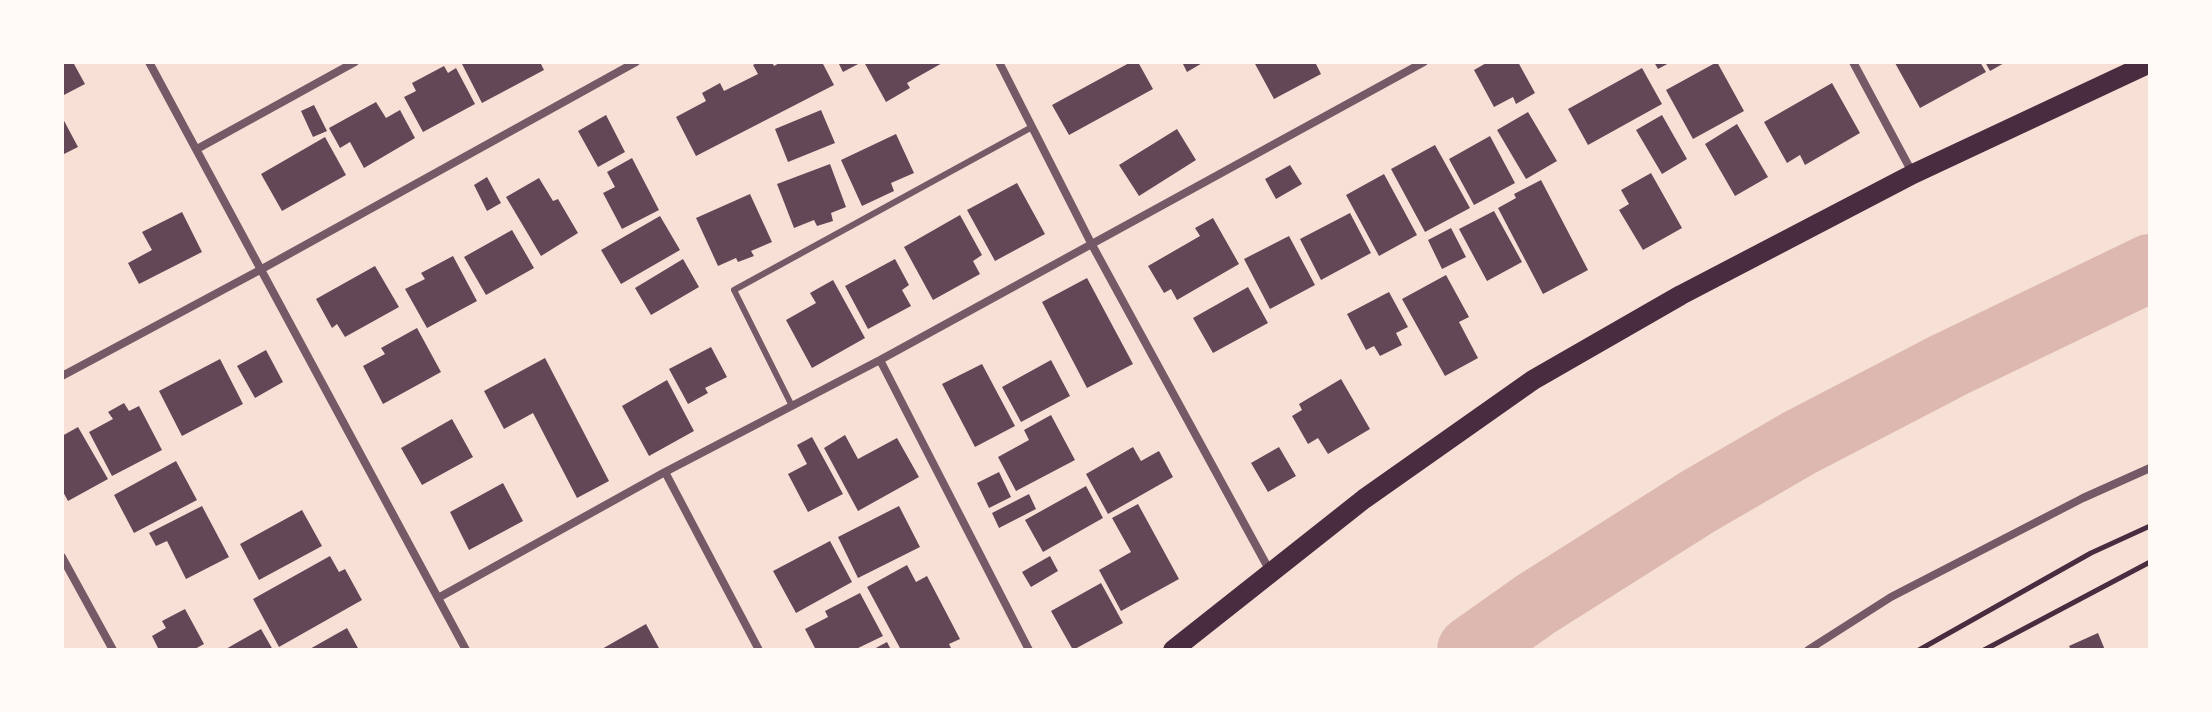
<!DOCTYPE html>
<style>
body{margin:0}
#map{position:relative;width:2212px;height:712px;overflow:hidden;background:#f7e1d7;font-family:"Fira Sans",sans-serif}
canvas{display:block}
.frame{position:absolute;inset:0;border:64px solid #fffaf5;pointer-events:none}
</style>
<div id="map">
<canvas width="2212" height="712"></canvas>
<div class="frame"></div>
</div>
<script>
const g = document.querySelector('canvas').getContext('2d');
g.lineJoin = 'round';
const toPath = rows => new Path2D(rows.map(r => 'M' + r).join(''));
function stroke(path, color, width, dash) { g.strokeStyle = color; g.lineWidth = width; g.lineCap = dash ? 'butt' : 'round'; g.setLineDash(dash || []); g.stroke(path); }
function fill(path, color) { g.fillStyle = color; g.fill(path, 'evenodd'); }
const river = toPath([
 [1471,650,1536,604,1699,501,1799,443,1949,365,2150,268]
]);
const building = toPath([
 [62,62,78,62,74,64,85,84,62,96],
 [461,62,540,62,544,70,482,103],
 [759,62,772,62,774,66,781,62,822,62,834,85,696,156,676,117,706,101,702,93,720,83,724,91,758,74,753,65],
 [838,62,862,62,843,72],
 [864,62,944,62,907,83,910,88,886,102],
 [1131,62,1138,62,1153,89,1069,135,1052,105],
 [1182,62,1204,62,1187,72],
 [1254,62,1315,62,1321,74,1274,99],
 [1488,62,1518,62,1535,93,1516,104,1513,97,1494,107,1474,70],
 [1654,62,1671,62,1658,69],
 [1717,62,1744,111,1693,139,1666,90],
 [1897,62,1980,62,1986,72,1920,108,1895,63],
 [1985,62,2006,62,1990,71],
 [444,66,448,73,456,68,475,104,423,132,404,97,416,91,412,83],
 [1642,68,1662,104,1588,145,1568,109],
 [1832,83,1860,133,1805,165,1800,155,1787,163,1764,122],
 [376,102,386,118,400,110,415,138,364,168,350,142,340,148,329,128],
 [314,105,327,131,313,137,301,111],
 [821,110,835,143,788,162,775,129],
 [1528,112,1557,161,1526,179,1497,130],
 [606,115,625,152,598,167,578,131],
 [1662,115,1687,159,1662,174,1636,130],
 [62,117,78,147,62,155],
 [1737,124,1768,177,1735,196,1705,144],
 [1177,129,1196,160,1139,196,1119,165],
 [896,134,914,173,891,183,894,191,862,206,841,160],
 [1490,136,1515,183,1474,205,1449,159],
 [325,137,346,175,282,211,261,174],
 [1435,145,1470,208,1425,232,1391,169],
 [632,158,659,210,622,229,603,193,615,187,607,172],
 [830,164,846,207,831,213,833,221,817,226,814,220,794,228,777,184],
 [1290,165,1302,184,1276,199,1265,179],
 [1651,173,1682,228,1643,250,1619,210,1629,204,1621,190],
 [1384,174,1417,235,1379,256,1346,195],
 [487,177,501,203,487,211,474,185],
 [539,178,553,201,558,199,578,233,541,256,506,197],
 [1541,180,1588,270,1543,294,1498,208,1516,198,1514,194],
 [1017,183,1045,234,995,261,967,210],
 [750,194,772,242,751,251,754,256,738,262,736,258,718,266,696,218],
 [1494,211,1522,262,1487,281,1459,229],
 [182,212,202,252,139,284,128,263,152,250,142,232],
 [1350,213,1371,253,1321,280,1300,239],
 [960,215,982,255,973,261,980,274,933,300,904,247],
 [660,216,680,250,621,284,601,250],
 [1213,218,1239,264,1177,300,1171,289,1164,293,1148,266,1200,236,1195,228],
 [1451,228,1466,257,1442,269,1428,240],
 [512,230,534,268,486,295,464,257],
 [1289,236,1315,285,1270,309,1244,259],
 [453,256,477,301,427,328,405,289,425,279,421,273],
 [683,259,699,287,651,315,635,288],
 [895,259,909,285,902,290,911,306,868,329,845,286],
 [375,266,399,307,345,337,337,324,332,328,316,299],
 [1446,275,1469,317,1459,322,1478,358,1445,376,1402,299],
 [1087,278,1133,364,1087,388,1042,302],
 [833,280,865,338,812,368,786,320,816,303,810,293],
 [1248,287,1268,323,1213,353,1193,318],
 [1389,292,1408,327,1396,333,1402,345,1380,356,1374,346,1366,350,1347,314],
 [417,328,441,372,383,404,363,366,385,354,381,348],
 [711,347,727,377,705,388,708,393,688,404,669,369],
 [266,350,283,382,255,398,237,366],
 [545,358,609,481,577,498,533,413,504,429,484,391],
 [220,359,243,404,182,436,159,391],
 [1051,360,1070,396,1021,422,1002,387],
 [982,364,1015,426,975,447,942,384],
 [1341,379,1370,429,1328,454,1318,438,1308,444,1292,416,1302,410,1299,404],
 [667,380,694,431,649,456,622,406],
 [124,403,129,411,139,406,162,450,112,476,89,432,113,419,108,412],
 [1051,415,1075,460,1016,491,998,457,1029,440,1024,430],
 [452,419,473,457,422,485,401,448],
 [78,427,108,479,68,501,62,490,62,436],
 [845,435,858,459,897,438,919,477,858,511,824,448],
 [812,437,843,494,808,512,788,474,807,464,797,445],
 [1133,447,1141,461,1159,451,1173,477,1108,514,1086,474],
 [1279,447,1296,476,1268,492,1251,463],
 [176,461,197,500,134,533,114,495],
 [999,472,1011,497,989,508,977,483],
 [503,483,523,521,469,550,450,512],
 [1086,486,1103,518,1043,552,1025,520],
 [1029,494,1036,509,999,528,992,513],
 [1138,504,1179,579,1121,611,1099,570,1131,552,1112,518],
 [202,506,229,557,186,579,167,541,156,546,149,533],
 [899,506,920,547,858,578,838,537],
 [302,510,322,546,259,580,240,544],
 [830,541,852,582,796,613,773,571],
 [330,556,339,572,345,569,362,600,279,647,253,599],
 [1050,556,1058,571,1031,587,1022,572],
 [907,565,916,582,927,576,960,639,949,644,952,650,901,650,867,587],
 [1101,583,1123,623,1073,650,1051,611],
 [860,593,883,636,854,650,816,650,805,629,828,617,825,611],
 [185,609,204,644,193,650,159,650,152,636,166,628,162,621],
 [646,624,660,650,600,650],
 [347,628,359,650,308,650],
 [261,629,273,650,224,650],
 [2098,633,2105,650,2071,650,2069,646],
 [887,642,891,650,872,650]
]);
const path = toPath([
 [1919,650,2091,553,2150,526],
 [1984,650,2150,562]
]);
const service = toPath([
 [792,406,734,290,1032,127]
]);
const minor = toPath([
 [149,62,466,650],
 [999,62,1091,243,1271,573],
 [1853,62,1913,174],
 [197,149,355,62],
 [880,360,1029,650],
 [62,376,260,270,636,62],
 [665,472,759,650],
 [62,557,113,650],
 [438,598,665,472,880,360,1424,62],
 [1808,650,1891,597,2083,498,2150,468]
]);
const primary = toPath([
 [1173,650,1364,499,1533,380,1681,295,1913,174,2150,63]
]);
stroke(river, '#dcb8b0', 68);
fill(building, '#644757');
stroke(path, '#4a2c40', 5);
stroke(service, '#755966', 6);
stroke(minor, '#755966', 8);
stroke(primary, '#4a2c40', 20);
</script>
